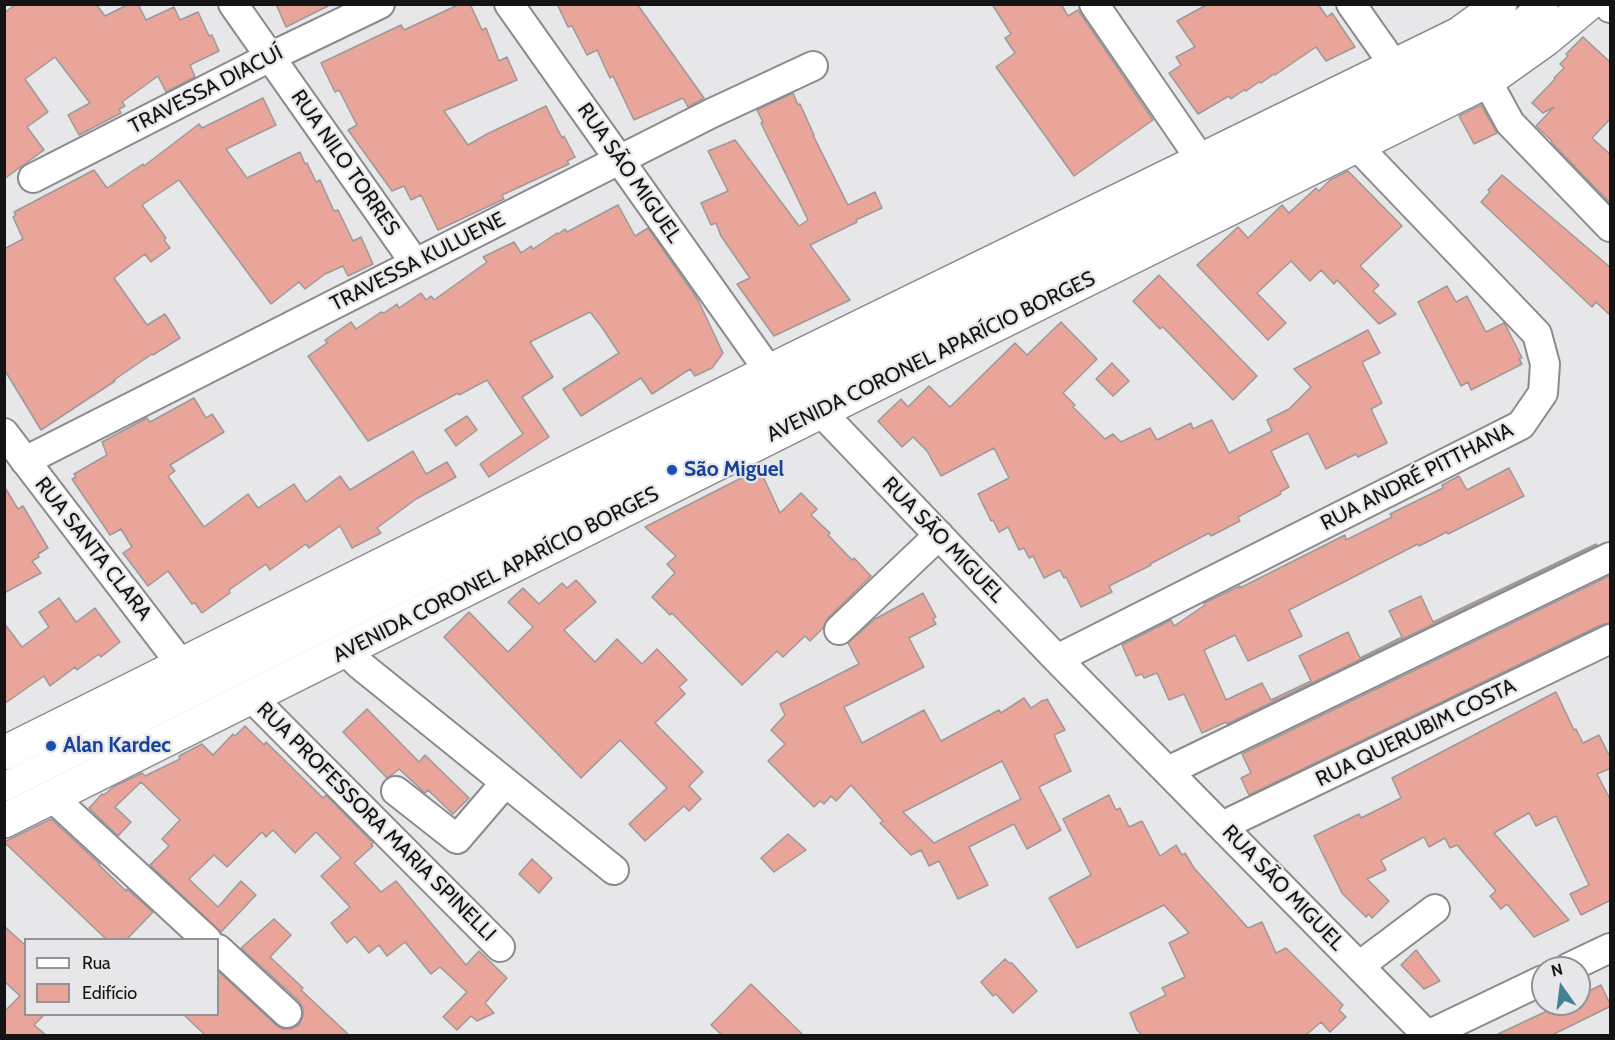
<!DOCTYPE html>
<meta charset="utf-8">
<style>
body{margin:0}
#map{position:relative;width:1615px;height:1040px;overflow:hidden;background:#e7e6e9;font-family:Cabin,sans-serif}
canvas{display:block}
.frame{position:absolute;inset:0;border:6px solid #141415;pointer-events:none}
.legend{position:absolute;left:24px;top:938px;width:195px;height:78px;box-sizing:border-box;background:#e7e6e9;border:2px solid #939294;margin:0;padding:8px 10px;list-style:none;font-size:18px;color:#141415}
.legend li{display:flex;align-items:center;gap:12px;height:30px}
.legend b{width:30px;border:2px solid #939294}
.north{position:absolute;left:1531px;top:956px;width:60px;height:60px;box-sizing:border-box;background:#e7e6e9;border:2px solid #939294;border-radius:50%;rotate:346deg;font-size:16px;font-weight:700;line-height:24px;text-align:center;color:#141415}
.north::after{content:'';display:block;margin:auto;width:21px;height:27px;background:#428396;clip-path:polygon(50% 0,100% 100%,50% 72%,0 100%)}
</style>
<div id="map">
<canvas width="1615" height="1040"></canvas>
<div class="frame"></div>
<ul class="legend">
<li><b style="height:8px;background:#fff"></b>Rua</li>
<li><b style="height:16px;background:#eaa59a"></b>Edifício</li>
</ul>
<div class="north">N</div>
</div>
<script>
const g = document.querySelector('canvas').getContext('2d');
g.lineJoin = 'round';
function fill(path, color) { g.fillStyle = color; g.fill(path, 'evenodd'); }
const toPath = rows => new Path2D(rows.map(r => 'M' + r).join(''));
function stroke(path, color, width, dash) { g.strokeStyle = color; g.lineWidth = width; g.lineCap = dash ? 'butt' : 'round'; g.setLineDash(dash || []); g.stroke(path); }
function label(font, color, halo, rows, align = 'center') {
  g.font = font + ' Cabin,sans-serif'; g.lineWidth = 4.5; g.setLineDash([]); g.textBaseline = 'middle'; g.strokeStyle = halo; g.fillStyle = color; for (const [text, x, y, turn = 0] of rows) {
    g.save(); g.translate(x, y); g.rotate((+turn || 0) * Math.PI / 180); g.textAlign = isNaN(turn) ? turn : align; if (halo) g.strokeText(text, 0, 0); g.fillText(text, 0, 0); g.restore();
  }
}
const building = toPath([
 [16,4,96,4,105,16,129,4,138,4,146,20,174,7,180,20,198,12,209,36,212,35,219,51,190,65,195,77,166,92,158,76,122,102,125,106,119,109,121,113,79,135,68,115,90,103,55,57,25,79,48,112,27,127,44,150,4,179,4,13,16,4],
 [276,4,332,4,286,27,276,4],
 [460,4,470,4,482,30,486,28,499,61,507,57,517,80,444,111,468,145,487,134,546,106,562,138,564,136,575,157,567,161,569,164,502,195,504,199,438,230,421,195,411,200,404,186,392,191,348,130,357,125,339,90,335,92,321,63,401,25,404,30,460,4],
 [557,4,637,4,704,98,688,107,683,98,634,120,613,76,610,78,597,50,587,55,572,26,568,27,557,4],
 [992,4,1061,4,1068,16,1078,10,1153,120,1074,176,996,67,1015,53,1005,38,1011,34,992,4],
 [1208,4,1318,4,1327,17,1332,13,1355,47,1326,61,1316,47,1275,75,1274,74,1261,83,1259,82,1246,91,1244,90,1231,99,1229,96,1198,114,1169,73,1181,65,1176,57,1195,47,1177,21,1208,4],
 [1583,37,1611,63,1611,118,1592,138,1611,155,1611,204,1551,142,1552,141,1536,126,1554,107,1543,113,1532,103,1555,79,1554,78,1564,68,1560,64,1568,56,1566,54,1583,37],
 [793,93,798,105,800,104,814,135,813,135,848,205,875,192,882,208,856,220,857,222,810,245,850,300,774,336,737,284,750,278,721,236,716,223,711,225,701,203,728,191,708,151,735,140,799,226,808,220,761,123,763,122,757,110,793,93],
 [263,98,276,125,226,149,247,178,300,152,305,164,307,163,316,182,320,180,334,211,338,210,353,241,361,237,373,264,348,276,343,266,325,274,305,289,299,282,271,304,179,180,142,205,166,238,164,240,170,248,151,262,145,254,114,278,147,325,165,314,180,338,153,355,152,354,114,380,115,381,41,430,4,369,4,249,23,239,13,217,16,215,14,212,94,170,107,188,143,164,144,166,199,124,202,128,263,98],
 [1481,105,1497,133,1474,144,1459,116,1481,105],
 [1348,171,1402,226,1360,266,1379,285,1373,291,1396,314,1379,324,1337,280,1334,284,1321,270,1310,281,1291,261,1257,293,1286,323,1268,340,1197,265,1238,227,1248,238,1282,205,1289,213,1316,188,1319,191,1330,180,1348,171],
 [1502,175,1611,268,1611,316,1596,302,1592,307,1481,202,1490,192,1488,190,1502,175],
 [618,205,635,236,648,228,698,300,723,353,712,368,695,376,690,369,652,394,641,378,581,416,563,389,619,353,601,326,590,312,530,342,553,377,522,397,549,437,489,477,480,464,523,434,487,380,459,395,458,393,368,441,308,356,327,343,325,340,351,322,356,329,381,312,384,313,397,304,399,308,421,293,426,300,431,296,434,300,487,262,483,257,514,242,521,253,531,246,533,249,557,233,558,234,565,229,567,232,618,205],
 [1159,275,1257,376,1233,400,1163,327,1160,329,1133,301,1159,275],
 [1447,286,1456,302,1467,296,1486,332,1504,323,1506,326,1522,358,1519,359,1522,364,1471,390,1468,382,1461,386,1418,302,1447,286],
 [1061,322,1097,359,1063,393,1075,405,1073,407,1105,439,1113,434,1121,442,1150,428,1157,440,1191,423,1193,429,1212,420,1229,453,1272,431,1267,420,1289,409,1311,387,1294,369,1368,330,1380,353,1362,362,1382,403,1371,409,1387,443,1358,457,1356,454,1326,469,1308,433,1271,451,1289,487,1280,492,1281,494,1238,517,1240,521,1211,536,1209,533,1150,564,1151,565,1109,586,1112,592,1081,607,1066,577,1064,578,1060,570,1044,578,1033,556,1029,558,1024,548,1019,550,1008,527,999,532,993,520,991,521,978,494,1009,478,994,448,941,476,927,451,913,437,902,447,878,421,901,399,908,407,929,386,950,407,1015,343,1027,355,1061,322],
 [1112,363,1129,381,1113,396,1096,379,1112,363],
 [194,398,206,418,212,414,224,432,170,465,175,471,168,476,204,527,248,494,258,508,294,484,306,502,340,476,350,490,413,451,426,474,447,462,456,477,416,499,377,528,381,533,352,548,340,526,309,548,306,544,270,570,266,564,229,590,230,593,202,613,195,603,192,604,168,571,148,586,123,553,132,547,121,529,110,535,72,479,76,477,74,474,107,455,102,442,147,418,150,422,194,398],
 [467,416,477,430,456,446,445,430,467,416],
 [1509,468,1524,496,1448,534,1447,532,1419,546,1418,544,1289,610,1302,636,1248,661,1235,635,1204,650,1226,700,1262,683,1271,700,1311,681,1299,656,1348,632,1360,658,1402,637,1389,611,1421,596,1433,622,1596,544,1597,545,1227,724,1226,722,1202,733,1184,694,1169,700,1157,673,1144,678,1142,674,1136,676,1122,645,1171,620,1174,626,1205,605,1204,603,1217,597,1240,586,1240,588,1345,535,1346,540,1392,517,1390,514,1443,488,1442,485,1459,476,1467,490,1509,468],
 [755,471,762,474,780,513,801,493,817,509,811,515,830,533,828,535,852,560,854,558,871,576,828,618,823,628,810,641,805,636,783,657,777,651,742,685,672,613,670,615,652,597,675,573,667,564,676,556,645,527,755,471],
 [4,486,18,509,23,506,48,548,38,554,39,557,32,561,41,573,4,593,4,486],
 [1611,575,1611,623,1603,624,1249,795,1241,778,1251,773,1242,754,1611,575],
 [576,580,596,602,564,630,595,662,617,639,642,664,657,649,687,680,679,687,685,694,655,723,703,772,689,786,701,799,689,811,684,806,645,841,629,824,667,788,620,740,581,778,444,637,469,612,508,652,533,627,508,602,523,588,539,604,562,583,567,588,576,580],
 [923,593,936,617,933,619,936,624,909,638,924,667,844,707,862,743,924,710,941,741,999,710,1001,713,1024,698,1031,708,1043,700,1044,701,1047,699,1065,730,1054,735,1071,771,1039,787,1061,830,1027,849,1014,824,969,847,988,885,958,899,939,861,929,866,921,850,911,855,880,823,883,821,851,785,836,801,831,796,824,804,820,801,814,807,768,761,785,744,771,730,785,715,780,704,859,664,848,643,875,619,923,593],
 [1002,761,1021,799,995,812,934,843,903,812,1002,761],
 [59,598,76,622,95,608,120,642,101,657,99,654,77,670,75,667,50,686,44,676,4,704,4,623,22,647,49,627,39,612,59,598],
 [1556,692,1574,730,1576,729,1583,743,1599,735,1611,759,1611,768,1597,774,1611,801,1611,900,1581,915,1570,894,1589,885,1556,816,1536,826,1529,813,1494,833,1569,920,1534,937,1507,904,1501,909,1490,896,1496,891,1457,845,1450,848,1445,838,1429,847,1424,837,1381,860,1386,870,1367,879,1389,901,1372,918,1369,914,1366,917,1342,893,1314,836,1359,814,1361,818,1401,798,1392,778,1556,692],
 [367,709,419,762,425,755,469,798,453,814,428,790,425,793,399,769,392,775,387,778,343,732,367,709],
 [245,726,264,745,266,742,323,798,326,795,373,843,371,845,373,846,354,863,381,892,396,881,466,965,479,951,507,978,485,1003,494,1013,477,1021,471,1016,457,1030,443,1017,467,992,440,967,431,974,405,942,387,956,379,945,369,953,355,936,347,943,331,923,350,907,321,876,341,858,316,832,295,853,273,830,266,837,262,832,227,867,214,855,189,879,218,907,241,881,256,895,221,932,150,865,169,846,162,839,180,820,141,782,115,807,131,822,118,836,89,808,102,794,104,795,113,787,142,773,145,776,180,759,179,756,202,744,213,755,233,734,235,736,245,726],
 [1109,795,1116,810,1120,808,1129,827,1142,821,1160,856,1176,845,1182,855,1185,853,1194,868,1248,928,1262,922,1276,953,1286,948,1343,1005,1339,1010,1346,1017,1330,1032,1321,1022,1306,1035,1142,1035,1137,1030,1130,1013,1166,995,1162,988,1185,977,1169,943,1189,933,1164,905,1077,948,1049,898,1091,875,1063,819,1109,795],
 [51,819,100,864,99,865,126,891,127,889,153,912,127,939,106,939,4,842,51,819],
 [788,834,806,850,774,872,761,858,788,834],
 [532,859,552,878,539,893,519,874,532,859],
 [274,919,291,935,270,957,303,988,301,990,349,1035,205,1035,183,1014,218,1014,218,971,276,1025,283,1029,291,1029,299,1025,303,1016,303,1008,299,1001,241,948,274,919],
 [4,926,26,946,26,1014,45,1014,34,1025,46,1035,4,1035,4,1012,20,996,4,981,4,926],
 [1416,950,1440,981,1424,989,1401,965,1416,950],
 [1005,959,1009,963,1012,963,1037,991,1013,1013,996,994,993,996,981,982,1005,959],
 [751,984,803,1035,722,1035,711,1025,751,984],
 [1601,985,1611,1006,1552,1035,1496,1035,1562,1004,1579,1004,1579,996,1601,985]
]);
const minor = toPath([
 [233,4,415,263],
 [509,4,769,371,821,412,1057,659,1427,1035],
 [1094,4,1201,160],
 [1351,4,1394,65],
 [1607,4,1610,8],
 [1487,81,1510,123,1610,227],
 [33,178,270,57,380,4],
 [4,433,181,664],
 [25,461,619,160,712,113,813,66],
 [839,630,939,535],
 [345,650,359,664,614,870],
 [1057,659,1521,425,1543,393,1545,364,1537,334,1357,146],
 [251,697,500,947],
 [1168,771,1610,557],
 [4,787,795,391,1473,57,1527,19,1544,4],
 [396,791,457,839,505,783],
 [52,797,207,940],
 [1222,826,1610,639],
 [218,949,287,1013],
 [1359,966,1435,909],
 [1568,968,1610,948],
 [1426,1036,1543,980]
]);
const major = toPath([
 [4,753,794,359,1459,34,1500,4],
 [4,821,846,399,1487,81,1546,39,1588,4]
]);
const markers = [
 [672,470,6,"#1a4fb4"],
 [51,746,6,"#1a4fb4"]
];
const streetNames = [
 ["TRAVESSA DIACUÍ",206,90,-27],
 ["RUA NILO TORRES",345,163,55],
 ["RUA SÃO MIGUEL",629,173,55],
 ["TRAVESSA KULUENE",418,262,-27],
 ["AVENIDA CORONEL APARÍCIO BORGES",931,357,-26],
 ["RUA ANDRÉ PITTHANA",1417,477,-27],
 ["RUA SÃO MIGUEL",943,540,46],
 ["RUA SANTA CLARA",93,549,52],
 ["AVENIDA CORONEL APARÍCIO BORGES",496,575,-27],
 ["RUA QUERUBIM COSTA",1416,733,-26],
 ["RUA PROFESSORA MARIA SPINELLI",376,822,45],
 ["RUA SÃO MIGUEL",1283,888,46]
];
const transitNames = [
 ["São Miguel",684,470],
 ["Alan Kardec",63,746]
];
fill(building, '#eaa59a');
stroke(building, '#9d9999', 1.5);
stroke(minor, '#8b8a8d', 32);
stroke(major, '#8b8a8d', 36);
stroke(minor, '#fff', 28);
stroke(major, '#fff', 33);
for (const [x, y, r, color] of markers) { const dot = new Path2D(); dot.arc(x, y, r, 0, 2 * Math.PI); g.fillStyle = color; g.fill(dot); stroke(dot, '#e7e6e9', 2); }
label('21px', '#141415', '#e7e6e9', streetNames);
label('bold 21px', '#164399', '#e7e6e9', transitNames, 'left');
</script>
